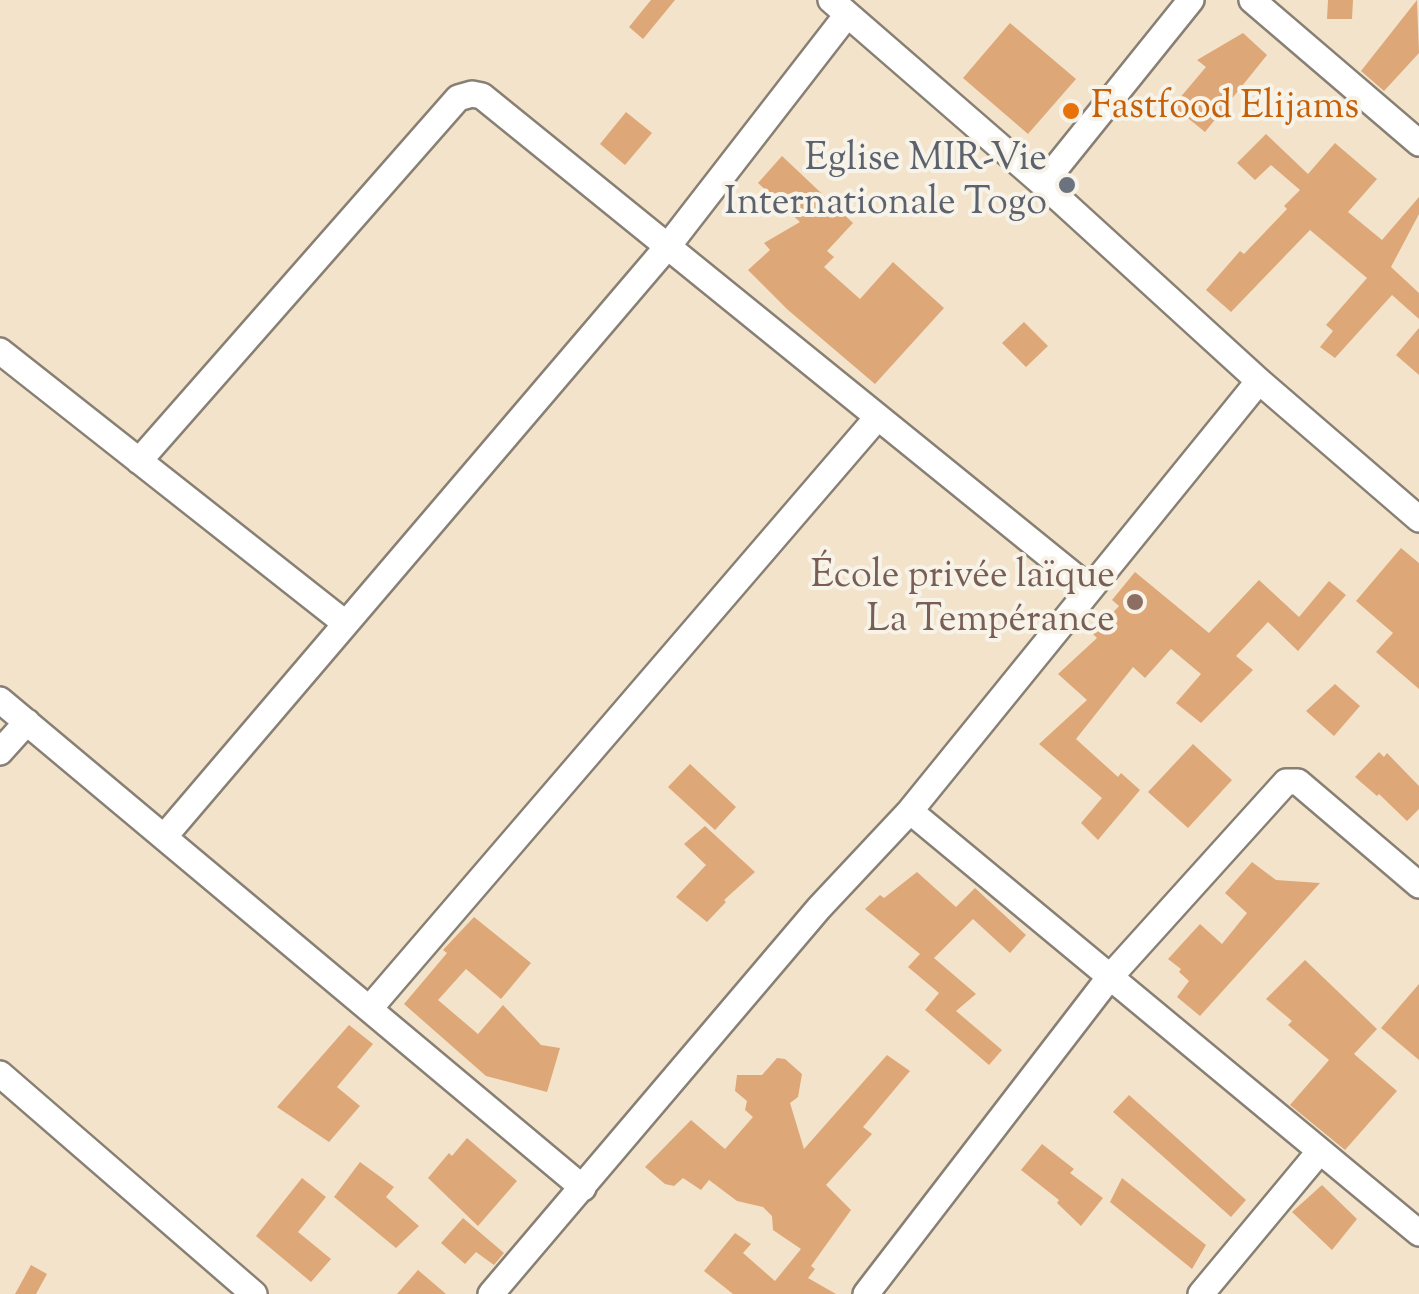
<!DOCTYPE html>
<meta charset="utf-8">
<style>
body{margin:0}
canvas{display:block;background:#f3e3cb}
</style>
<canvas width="1419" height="1294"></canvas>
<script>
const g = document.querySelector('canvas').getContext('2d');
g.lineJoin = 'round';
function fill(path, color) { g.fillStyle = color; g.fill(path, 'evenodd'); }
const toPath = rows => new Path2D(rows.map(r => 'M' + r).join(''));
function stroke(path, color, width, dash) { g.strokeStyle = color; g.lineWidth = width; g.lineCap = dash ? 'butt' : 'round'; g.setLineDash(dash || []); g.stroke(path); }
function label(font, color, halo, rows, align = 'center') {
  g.font = font + ' "Sorts Mill Goudy",serif'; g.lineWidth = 8; g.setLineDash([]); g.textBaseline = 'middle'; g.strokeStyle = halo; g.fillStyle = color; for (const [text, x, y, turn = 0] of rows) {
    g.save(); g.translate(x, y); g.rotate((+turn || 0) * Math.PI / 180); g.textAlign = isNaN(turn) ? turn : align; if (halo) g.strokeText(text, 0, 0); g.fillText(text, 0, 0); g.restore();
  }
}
const building = toPath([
 [651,0,675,0,643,39,629,27],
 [1328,0,1353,0,1352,19,1327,19],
 [1417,0,1419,53,1384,91,1361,71],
 [1010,23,1076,79,1028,134,963,78],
 [1243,33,1267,55,1205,132,1173,106,1206,67,1197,60],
 [626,112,652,133,625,165,600,144],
 [1266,134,1308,174,1335,143,1377,179,1348,212,1382,240,1419,197,1419,214,1391,267,1419,293,1419,319,1392,295,1335,358,1320,347,1333,331,1326,325,1367,278,1310,230,1231,312,1206,290,1240,251,1244,254,1287,209,1284,206,1300,190,1271,165,1255,180,1237,163],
 [782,156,853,223,827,251,834,257,824,267,860,299,893,262,944,308,875,384,788,310,748,270,770,250,764,243,800,222,758,183],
 [1024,322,1048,346,1026,367,1002,343],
 [1419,328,1419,375,1396,355],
 [1401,548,1419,563,1419,689,1376,652,1393,633,1356,601],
 [1135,572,1209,633,1259,580,1299,617,1329,581,1346,595,1298,651,1268,622,1236,656,1253,670,1201,723,1176,703,1201,674,1171,649,1145,678,1133,667,1076,739,1118,777,1121,773,1140,790,1098,840,1081,823,1102,798,1039,744,1087,700,1058,674,1097,638,1093,634,1119,606,1112,600],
 [1335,684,1360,706,1334,736,1306,711],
 [1193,744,1232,780,1188,828,1148,792],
 [1379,752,1384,757,1387,753,1419,786,1419,809,1407,821,1379,794,1377,796,1355,777],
 [690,764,736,807,715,830,668,787],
 [705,826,755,872,724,900,726,902,707,922,676,897,706,865,684,844],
 [1252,862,1276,880,1320,883,1200,1016,1177,997,1189,981,1179,972,1181,969,1168,959,1200,924,1222,944,1247,913,1225,893],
 [917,872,956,907,975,888,1026,935,1010,953,973,919,934,958,976,994,956,1011,1002,1050,989,1065,925,1010,939,993,908,967,920,954,865,909,880,895,884,898],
 [474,917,531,963,501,999,466,969,438,1000,478,1034,503,1005,541,1045,560,1048,547,1092,486,1076,404,1004,447,953,443,950],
 [1305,960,1377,1029,1354,1054,1397,1091,1345,1150,1290,1105,1329,1060,1288,1025,1292,1021,1266,999],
 [1419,984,1419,1060,1381,1028],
 [349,1025,373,1044,337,1087,360,1106,329,1142,277,1107],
 [887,1055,910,1071,863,1127,872,1134,826,1185,851,1210,811,1266,815,1269,808,1278,836,1294,733,1294,704,1271,735,1233,751,1244,743,1253,775,1281,801,1249,773,1230,772,1216,763,1207,737,1201,709,1180,701,1190,683,1178,674,1186,665,1184,645,1167,691,1120,725,1149,753,1117,745,1110,747,1101,735,1091,737,1075,762,1075,777,1058,785,1059,802,1074,798,1097,790,1103,804,1149],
 [1129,1095,1246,1200,1231,1217,1113,1112],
 [467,1138,517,1181,478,1226,428,1178,449,1153,452,1156],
 [1042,1144,1074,1169,1070,1173,1103,1198,1081,1226,1057,1203,1059,1200,1021,1170],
 [360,1162,394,1187,386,1197,419,1226,396,1248,334,1197],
 [302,1178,326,1197,298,1232,331,1259,311,1282,256,1236],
 [1122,1178,1206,1245,1192,1269,1110,1202],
 [1322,1185,1357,1219,1332,1250,1292,1212],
 [463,1218,504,1253,494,1265,476,1252,465,1264,441,1243],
 [31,1265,47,1274,36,1294,15,1294],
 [418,1270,446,1294,397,1294]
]);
const street = toPath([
 [831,0,1043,184,1259,381,1419,519],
 [1252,0,1419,143],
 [1043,184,1191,0],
 [0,351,345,623],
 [139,461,458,98,472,94,482,96,1089,588],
 [0,700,583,1188],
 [0,752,27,722],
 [910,811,1419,1233],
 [164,837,668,246,847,15],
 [370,1008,877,418],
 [0,1074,254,1294],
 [491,1294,819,908,910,811,1259,381],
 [866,1294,1109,978,1286,782,1298,782,1419,885],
 [1201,1294,1320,1151]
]);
const markers = [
 [1071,111,10,"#e8710a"],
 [1067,185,10,"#6b7280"],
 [1135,602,10,"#8d6e63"]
];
const foodNames = [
 ["Fastfood Elijams",1091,111]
];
const worshipNames = [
 ["Eglise MIR-Vie",1047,163],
 ["Internationale Togo",1047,207]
];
const educationNames = [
 ["École privée laïque",1115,580],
 ["La Tempérance",1115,624]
];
fill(building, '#dea777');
stroke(street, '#888074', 30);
stroke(street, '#fff', 25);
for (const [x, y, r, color] of markers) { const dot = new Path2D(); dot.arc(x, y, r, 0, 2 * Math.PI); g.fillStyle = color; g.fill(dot); stroke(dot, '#f7f3e8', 4); }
label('38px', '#c56008', '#f7f3e8', foodNames, 'left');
label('38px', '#5b616d', '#f7f3e8', worshipNames, 'right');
label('38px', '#785e54', '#f7f3e8', educationNames, 'right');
</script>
